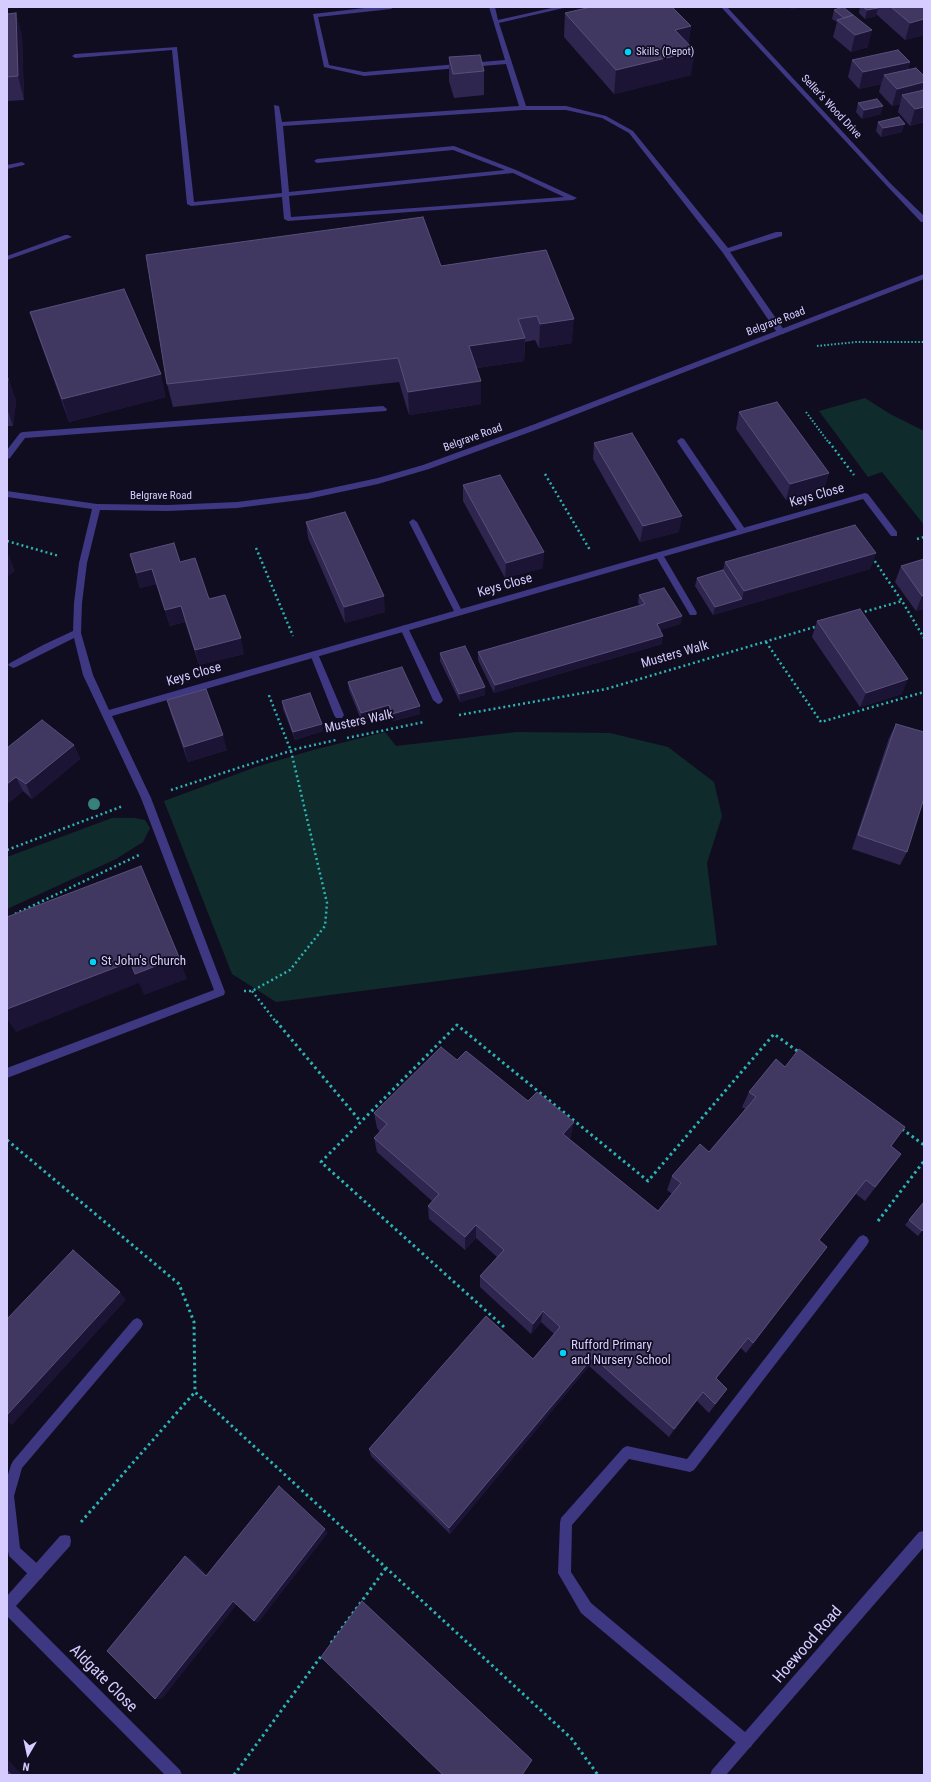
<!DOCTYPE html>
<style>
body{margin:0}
#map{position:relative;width:931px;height:1782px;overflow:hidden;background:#110d21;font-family:"Roboto Condensed",sans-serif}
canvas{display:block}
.frame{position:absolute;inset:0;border:8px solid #d5cdff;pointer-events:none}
.north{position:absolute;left:8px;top:1734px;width:40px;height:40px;-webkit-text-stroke:3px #110d21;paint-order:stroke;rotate:189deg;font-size:11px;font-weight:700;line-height:16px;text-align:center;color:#d5cdff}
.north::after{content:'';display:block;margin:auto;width:14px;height:18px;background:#d5cdff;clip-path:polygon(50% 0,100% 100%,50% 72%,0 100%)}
</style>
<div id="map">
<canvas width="931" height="1782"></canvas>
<div class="frame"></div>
<div class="north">N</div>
</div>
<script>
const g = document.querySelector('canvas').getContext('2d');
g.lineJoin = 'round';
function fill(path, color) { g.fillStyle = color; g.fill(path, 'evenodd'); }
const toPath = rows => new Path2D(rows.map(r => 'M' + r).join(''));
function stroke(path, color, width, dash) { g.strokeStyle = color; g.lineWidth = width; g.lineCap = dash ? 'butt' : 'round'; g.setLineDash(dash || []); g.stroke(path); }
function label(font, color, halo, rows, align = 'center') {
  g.font = font + ' "Roboto Condensed",sans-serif'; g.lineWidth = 3.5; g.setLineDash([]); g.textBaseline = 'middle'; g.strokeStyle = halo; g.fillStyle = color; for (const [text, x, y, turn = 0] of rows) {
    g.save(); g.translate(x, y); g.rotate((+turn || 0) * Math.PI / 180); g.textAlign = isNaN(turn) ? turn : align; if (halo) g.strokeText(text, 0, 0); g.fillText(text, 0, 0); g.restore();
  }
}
const green = toPath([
 [865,398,890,414,924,431,924,525,882,472,868,477,819,411],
 [385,732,396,746,516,732,610,733,668,747,714,782,722,816,707,863,717,945,276,1002,232,974,164,801,256,767,313,750],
 [112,818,135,818,145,820,150,828,143,842,116,859,7,909,7,857]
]);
const pathFar2 = toPath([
 [817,346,856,342,924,342],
 [806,412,829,443]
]);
const pathFar1 = toPath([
 [829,442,854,475],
 [545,474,590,550],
 [917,539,924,537],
 [7,541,59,556],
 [256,548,293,636],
 [872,557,902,601,924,638],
 [860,613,902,601],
 [766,642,821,722,924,692],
 [459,715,606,689,818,626],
 [347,738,424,722],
 [171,790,296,749,336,740],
 [7,850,123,806],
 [15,914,139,855],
 [244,991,252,991,290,970,325,926,327,903,291,751,268,693],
 [252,991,276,1022]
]);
const path = toPath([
 [276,1021,361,1122],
 [902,1129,924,1145],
 [7,1140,179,1284,194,1322,195,1392,571,1738,598,1775],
 [878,1221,924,1161],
 [504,1327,321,1162,457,1025,648,1181,774,1034,800,1053],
 [81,1522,195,1392],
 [331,1643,386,1568],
 [234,1775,322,1655]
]);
const service = toPath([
 [373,7,394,7,391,9,318,17,329,65,364,72,505,60,489,7,495,7,498,20,556,7,568,7,499,23,526,106,566,106,606,116,633,131,728,248,776,232,782,232,782,236,730,252,784,330,784,334,778,334,723,253,629,133,602,118,566,110,523,110,283,126,289,192,505,170,453,150,317,163,314,161,317,159,454,146,516,170,577,198,573,200,288,221,284,219,282,197,191,206,187,204,172,50,75,58,72,56,75,54,177,47,194,202,282,193,274,105,279,106,282,122,519,106,506,64,364,76,324,67,313,14,373,7],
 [513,173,564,197,291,217,289,196,513,173],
 [383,406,387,409,386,411,25,438,10,458,7,459,7,450,20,433,23,432,383,406],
 [681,438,684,439,745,529,745,533,739,533,678,443,677,441,681,438],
 [413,519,417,522,463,613,462,615,456,615,455,613,409,522,413,519],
 [659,552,662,553,696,611,697,613,696,615,690,615,655,555,659,552],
 [404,625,408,628,443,700,441,703,438,704,433,700,400,628,404,625],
 [314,651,318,654,344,715,342,718,336,718,334,715,310,654,314,651],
 [146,794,149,795,151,798,225,992,224,995,7,1078,7,1068,214,990,141,798,143,795,146,794],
 [863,1235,867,1237,869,1241,867,1245,694,1470,690,1472,629,1459,572,1525,571,1572,591,1603,751,1737,753,1742,751,1747,746,1749,741,1747,581,1613,558,1573,560,1523,561,1518,623,1448,627,1446,687,1459,859,1237,863,1235],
 [137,1318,141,1320,143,1324,141,1328,22,1468,14,1496,20,1548,42,1568,43,1573,42,1578,37,1579,32,1578,9,1556,8,1551,7,1478,11,1465,13,1461,133,1320,137,1318]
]);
const minor = toPath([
 [22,162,25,164,24,165,7,169,7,165,22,162],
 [65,235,68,235,72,237,7,260,7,256,65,235],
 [924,274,924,279,541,428,429,469,378,484,308,499,237,508,168,511,100,510,87,563,82,603,81,633,93,675,109,710,865,493,868,494,897,532,897,536,891,536,863,499,112,716,151,798,149,801,146,802,143,801,141,798,83,675,74,638,16,667,13,668,8,665,10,663,43,645,73,631,74,603,79,563,92,509,7,497,7,491,97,504,168,505,237,502,308,493,378,478,423,465,535,424,924,274],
 [65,1535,70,1536,71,1541,70,1546,16,1606,180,1770,182,1775,165,1775,7,1616,7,1596,60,1536,65,1535]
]);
const tertiary = toPath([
 [721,7,727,7,891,184,924,216,924,222,921,222,887,186,721,7],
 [924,1531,924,1547,726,1775,710,1775,712,1770,919,1532,924,1531]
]);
const trees = [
 [94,804]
];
const wall = toPath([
 [843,7,868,47,851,52,833,37,837,22,832,19,834,10],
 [860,7,924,7,924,35,905,40,876,14,876,16,865,19,859,13],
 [16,13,22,37,24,100,7,101,7,14],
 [565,13,691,26,688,44,691,75,614,94,564,37],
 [449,57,484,71,484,95,454,98,449,81],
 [852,60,910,62,908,70,924,76,924,122,910,126,898,112,900,104,892,106,879,92,881,84,859,89,848,77],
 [858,103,881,114,862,119,856,112],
 [878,122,902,132,881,137,876,131],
 [546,250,572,343,539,348,535,340,525,342,524,361,477,368,481,404,409,415,399,382,173,407,167,384,441,266],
 [30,312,166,397,69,422,38,336],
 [7,378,8,378,16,401,13,426,7,426],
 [739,412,829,473,824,489,786,500,736,429],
 [594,443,679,532,640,542,593,459],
 [463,485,543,568,505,578,463,501],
 [306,522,385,612,345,623,308,538],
 [876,553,870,569,713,615,695,586,697,578,723,570,725,562],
 [130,554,180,562,209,599,244,654,199,665,185,622,170,626,156,584,140,588],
 [924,559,924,609,916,611,895,582,901,566],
 [639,595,682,616,680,624,660,630,662,644,494,693,478,660,478,652,640,605,638,603],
 [817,621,902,694,860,707,812,637],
 [440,653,485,695,460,702,440,661],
 [348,682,420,714,393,721,389,712,361,720,349,690],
 [167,700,227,750,188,762,171,714],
 [282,701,323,731,295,740,283,709],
 [896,724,907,852,900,865,852,849,889,738],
 [74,745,80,759,32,799,23,791,7,804,7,748],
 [457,1060,571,1137,569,1139,658,1211,672,1194,667,1190,672,1176,709,1152,745,1109,742,1107,749,1092,891,1146,901,1154,865,1201,856,1194,819,1240,827,1247,746,1353,741,1348,716,1379,727,1389,709,1413,697,1401,669,1437,589,1366,450,1534,371,1456,369,1449,533,1359,554,1334,541,1322,531,1334,480,1287,480,1276,497,1257,476,1238,465,1250,429,1219,428,1206,432,1201,377,1152,374,1138,380,1132,377,1128,374,1113],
 [924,1201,922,1231,918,1236,905,1225]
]);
const shadedWall = toPath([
 [791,7,802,7,790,10],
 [878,8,876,16,865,19,867,10],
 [16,13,22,37,24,100,18,76],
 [924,19,924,35,905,40,910,23],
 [691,26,687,50,675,30],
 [872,30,868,47,851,52,855,35],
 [695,51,691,75,614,94,616,70],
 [910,62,906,79,884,75,881,84,859,89,863,72],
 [924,82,924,98,902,95,900,104,892,106,897,89],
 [883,106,881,114,862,119,864,110],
 [924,107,924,122,910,126,915,109],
 [905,124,902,132,881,137,883,128],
 [574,319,572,343,539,348,540,324],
 [525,338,524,361,469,369,469,346],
 [161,374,166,397,69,422,62,399],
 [8,378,16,401,13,426,7,408,7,387],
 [481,381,481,404,409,415,408,392],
 [829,473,824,489,786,500,790,484],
 [682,516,679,532,640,542,643,526],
 [544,552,543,568,505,578,506,563],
 [876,553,870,569,713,615,715,607,742,599,744,591],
 [9,555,15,571,7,577,7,557],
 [152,569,156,584,140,588,136,573],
 [924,595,924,609,916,611,922,596],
 [384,596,385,612,345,623,344,607],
 [181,606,185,622,170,626,165,610],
 [682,616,680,624,655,632,657,624],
 [663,636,662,644,494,693,495,685],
 [241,638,244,654,199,665,195,650],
 [908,679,902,694,860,707,866,693],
 [485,687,485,695,460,702,459,694],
 [389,705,389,712,361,720,361,713],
 [420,706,420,714,393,721,392,714],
 [322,724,323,731,295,740,293,732],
 [223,735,227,750,188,762,184,747],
 [74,745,80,759,32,799,26,784],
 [16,777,23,791,7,804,7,784],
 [179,957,187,979,144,995,139,983,16,1032,7,1019,7,1007,130,962],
 [574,1122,571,1137,561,1148,563,1134],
 [866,1180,856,1194,810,1252,819,1240],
 [476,1225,476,1238,465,1250,465,1237],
 [120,1292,126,1300,12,1425,7,1421,7,1415],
 [543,1311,541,1322,531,1334,533,1324],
 [748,1338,741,1348,709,1388,716,1378],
 [593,1357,589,1366,450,1534,449,1528],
 [703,1392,697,1401,669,1437,674,1429],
 [325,1529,328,1533,258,1623,254,1621],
 [185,1556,191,1559,212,1579,206,1576],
 [233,1601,238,1603,162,1699,155,1699],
 [7,1758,22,1775,11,1775,7,1770]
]);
const building = toPath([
 [591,7,672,7,691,26,675,30,695,51,616,70,565,13,591,7],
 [843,7,853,15,844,18,834,10,843,7],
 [863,7,877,7,878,8,867,10,863,7],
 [891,7,924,7,924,19,910,23,891,7],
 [16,13,18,76,7,77,7,14,16,13],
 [853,15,872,30,855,35,837,20,853,15],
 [898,50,910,62,863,72,852,60,898,50],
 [480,55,484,71,453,74,449,57,480,55],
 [916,68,924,76,924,82,897,89,884,75,916,68],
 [924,90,924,107,915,109,902,95,924,90],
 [877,99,883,106,864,110,858,103,877,99],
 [899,117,905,124,883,128,878,122,899,117],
 [423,217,441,266,546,250,574,319,540,324,537,316,518,319,525,338,469,346,481,381,408,392,398,358,167,384,146,255,423,217],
 [124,289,161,374,62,399,30,312,124,289],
 [7,378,8,378,7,387,7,378],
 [777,402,829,473,790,484,739,412,777,402],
 [632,433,682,516,643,526,594,443,632,433],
 [500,475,544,552,506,563,463,485,500,475],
 [345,512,384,596,344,607,306,522,345,512],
 [855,525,876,553,744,591,725,562,855,525],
 [174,543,180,562,195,558,209,599,225,595,241,638,195,650,181,606,165,610,152,569,136,573,130,554,174,543],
 [924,559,924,595,922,596,901,566,924,559],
 [723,570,742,599,715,607,697,578,723,570],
 [664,588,682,616,657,624,663,636,495,685,478,652,645,604,639,595,664,588],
 [860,609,908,679,866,693,817,621,860,609],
 [465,646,485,687,459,694,440,653,465,646],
 [402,667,420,706,392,714,389,705,361,713,348,682,402,667],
 [206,689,223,735,184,747,167,700,206,689],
 [310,693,322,724,293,732,282,701,310,693],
 [42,720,74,745,26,784,16,777,7,784,7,748,42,720],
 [896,724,924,732,924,798,907,852,858,835,896,724],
 [141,866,179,957,135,974,130,962,7,1009,7,917,141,866],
 [441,1047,457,1060,466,1051,528,1101,537,1092,574,1122,563,1134,658,1211,681,1183,672,1176,700,1144,709,1152,756,1097,749,1092,776,1059,785,1067,799,1049,905,1127,891,1146,901,1154,875,1187,866,1180,819,1240,827,1247,753,1343,748,1338,716,1378,727,1389,715,1404,703,1392,674,1429,593,1357,449,1528,369,1449,486,1316,533,1359,560,1327,543,1311,533,1324,480,1276,504,1250,476,1225,465,1237,428,1206,439,1194,374,1138,387,1124,374,1113,441,1047],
 [924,1202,924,1228,922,1231,909,1220,924,1202],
 [73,1250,120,1292,7,1415,7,1319,73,1250],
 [279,1486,325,1529,254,1621,233,1601,155,1699,107,1651,185,1556,206,1576,279,1486],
 [362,1601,532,1760,522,1775,443,1775,321,1657,362,1601],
 [7,1770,11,1775,7,1775,7,1770]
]);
const markers = [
 [628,52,4,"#00d3f8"],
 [93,962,4,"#00d3f8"],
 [563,1353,4,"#00d3f8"]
];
const farPoinames = [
 ["Skills (Depot)",636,52]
];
const farStreetnames = [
 ["Seller's Wood Drive",831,107,47],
 ["Belgrave Road",776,322,-21],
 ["Belgrave Road",473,438,-20],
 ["Belgrave Road",161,496]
];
const streetNames = [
 ["Keys Close",817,496,-16],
 ["Keys Close",505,586,-16],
 ["Musters Walk",675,655,-16],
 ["Keys Close",194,675,-16],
 ["Musters Walk",359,722,-12]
];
const poiNames = [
 ["St John's Church",101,962],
 ["Rufford Primary",571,1346],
 ["and Nursery School",571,1361]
];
const nearStreetnames = [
 ["Hoewood Road",808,1645,-49],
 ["Aldgate Close",103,1679,45]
];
fill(green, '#102b2b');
stroke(pathFar2, '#2cb4b2', 2, [1.5, 2]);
stroke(pathFar1, '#2cb4b2', 2.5, [2, 3]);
stroke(path, '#2cb4b2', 3, [2.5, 3.5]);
fill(service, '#3e3781');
fill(minor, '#3e3781');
fill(tertiary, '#3e3781');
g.fillStyle = '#38817b';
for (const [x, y] of trees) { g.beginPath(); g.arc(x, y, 6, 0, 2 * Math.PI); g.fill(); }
fill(wall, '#2f264f');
fill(shadedWall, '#1c1435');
fill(building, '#413862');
stroke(building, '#584f7b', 1);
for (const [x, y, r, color] of markers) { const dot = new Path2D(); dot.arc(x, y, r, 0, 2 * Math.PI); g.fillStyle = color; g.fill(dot); stroke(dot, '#110d21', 1.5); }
label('11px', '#d5cdff', '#110d21', farPoinames, 'left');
label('11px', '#d5cdff', '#110d21', farStreetnames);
label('13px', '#d5cdff', '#110d21', streetNames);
label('13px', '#d5cdff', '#110d21', poiNames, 'left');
label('16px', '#d5cdff', '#110d21', nearStreetnames);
</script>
